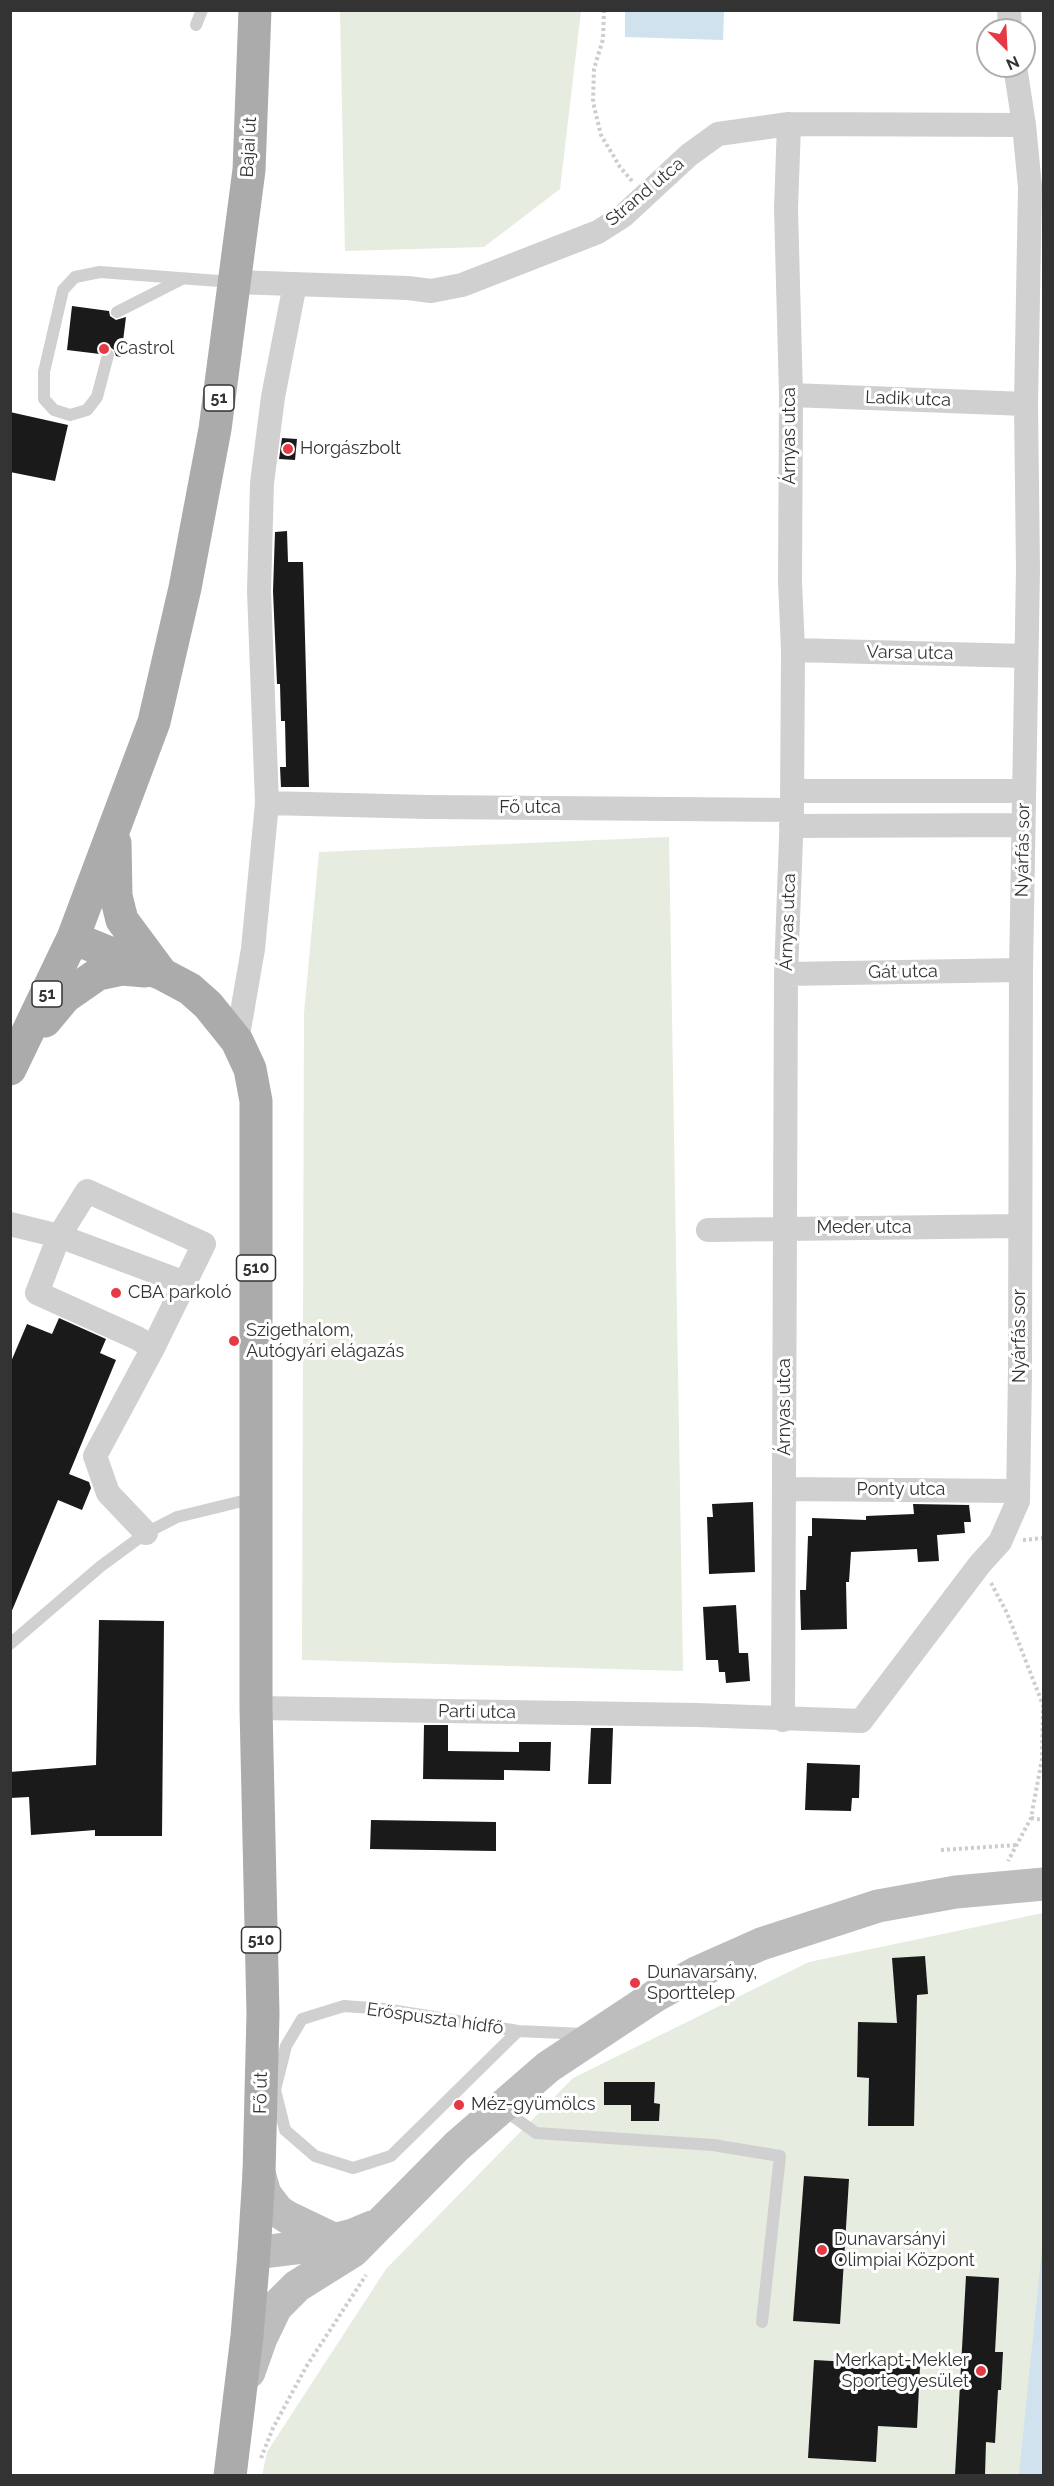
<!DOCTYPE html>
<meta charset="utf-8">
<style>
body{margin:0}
#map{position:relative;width:1054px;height:2486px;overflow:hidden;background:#fff;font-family:Raleway,sans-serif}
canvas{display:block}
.frame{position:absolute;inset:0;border:12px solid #333;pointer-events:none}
.north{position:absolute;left:976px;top:18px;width:60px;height:60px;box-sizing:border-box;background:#fff;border:2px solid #adadad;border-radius:50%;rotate:156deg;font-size:16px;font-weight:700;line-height:24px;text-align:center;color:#333}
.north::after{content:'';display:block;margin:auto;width:21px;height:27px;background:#e63946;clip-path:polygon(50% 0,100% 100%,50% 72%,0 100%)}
</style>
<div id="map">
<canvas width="1054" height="2486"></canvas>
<div class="frame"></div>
<div class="north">N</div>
</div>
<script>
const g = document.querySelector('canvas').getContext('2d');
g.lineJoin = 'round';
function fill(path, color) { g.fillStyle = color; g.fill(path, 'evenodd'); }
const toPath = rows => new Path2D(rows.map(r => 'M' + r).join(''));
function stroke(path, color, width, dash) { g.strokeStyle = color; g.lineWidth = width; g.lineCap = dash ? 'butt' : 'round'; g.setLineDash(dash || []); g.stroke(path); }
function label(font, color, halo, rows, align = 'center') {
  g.font = font + ' Raleway,sans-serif'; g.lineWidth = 6; g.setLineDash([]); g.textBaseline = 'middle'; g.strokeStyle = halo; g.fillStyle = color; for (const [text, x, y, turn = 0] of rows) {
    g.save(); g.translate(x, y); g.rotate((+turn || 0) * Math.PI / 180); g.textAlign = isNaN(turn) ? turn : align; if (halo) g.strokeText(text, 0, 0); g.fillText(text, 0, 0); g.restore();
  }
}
const green = toPath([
 [340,11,581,11,560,189,484,247,345,251],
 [669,837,683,1671,302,1660,304,1013,319,852],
 [1043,1913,1043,2475,262,2476,267,2452,386,2269,573,2078,809,1962]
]);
const water = toPath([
 [625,11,724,11,723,40,625,37],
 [1043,2238,1043,2475,1019,2475]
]);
const building = toPath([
 [72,306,109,311,110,316,116,320,126,317,121,357,116,356,114,350,110,347,103,349,100,354,67,350],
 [10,412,68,425,55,481,10,472],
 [282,438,297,439,295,460,279,459],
 [287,531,288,562,303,562,309,787,281,787,280,767,286,767,285,721,281,721,280,684,277,684,273,591,275,532],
 [59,1318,106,1339,100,1353,116,1360,69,1474,89,1482,91,1488,82,1510,58,1500,11,1613,10,1364,27,1324,52,1334],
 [753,1502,755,1572,709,1574,707,1517,713,1517,712,1504],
 [913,1504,969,1505,971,1522,964,1522,965,1533,937,1535,939,1561,918,1562,917,1549,851,1552,849,1582,846,1582,847,1629,801,1630,800,1590,806,1590,808,1536,812,1536,812,1518,866,1520,866,1516,914,1514],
 [736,1605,739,1653,748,1653,750,1681,726,1683,725,1672,719,1672,718,1660,706,1660,703,1607],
 [99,1620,164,1621,162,1836,95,1836,95,1830,31,1835,29,1797,10,1798,10,1772,96,1765],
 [424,1725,448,1725,448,1751,519,1752,519,1742,551,1742,550,1771,504,1770,504,1780,423,1779],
 [591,1728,613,1728,611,1784,588,1784],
 [807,1763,860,1765,859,1798,852,1798,851,1811,805,1810],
 [371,1820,496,1822,496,1851,370,1849],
 [925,1956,928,1994,917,1995,914,2126,868,2126,869,2078,857,2077,858,2022,897,2023,892,1958],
 [604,2082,655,2082,654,2103,660,2104,659,2121,631,2121,631,2105,604,2105],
 [804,2176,849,2179,840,2324,793,2321],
 [966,2276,999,2278,995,2352,1003,2352,1001,2390,998,2390,995,2443,986,2442,985,2475,955,2475],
 [814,2360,920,2366,917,2428,878,2426,876,2462,808,2458]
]);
const path = toPath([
 [604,10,603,39,594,69,593,102,601,135,620,167,632,181],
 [1023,1540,1044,1538],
 [991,1583,1007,1613,1043,1705,1042,1759,1031,1818,1008,1861],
 [1031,1818,1044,1820],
 [941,1850,1017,1845],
 [261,2458,273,2428,306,2367,366,2275]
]);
const lane = toPath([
 [196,25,202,10],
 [117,312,182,279],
 [108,355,97,397,87,410,70,415,54,410,44,399,44,372,63,290,75,277,100,272,232,282],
 [10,1644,101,1566,146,1533,177,1517,255,1498],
 [518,2031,385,2009,344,2006,302,2019,286,2046,275,2090,285,2130,315,2156,353,2168,391,2156,518,2031,584,2034],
 [503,2109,536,2133,713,2145,780,2156,762,2322]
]);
const street = toPath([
 [1009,10,1010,30],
 [235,282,408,288,431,291,462,285,598,232,623,216,689,155,718,134,789,124,1024,125],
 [791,395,1026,404],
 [793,650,1026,656],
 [792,791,1024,791],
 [267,803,428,807,792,810],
 [791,826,1023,825],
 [786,974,1021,970],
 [237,1041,253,949,267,803,259,591,262,483,273,397,295,284],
 [10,1224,59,1236,185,1283],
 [708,1230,1020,1226],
 [784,1489,1018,1491],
 [146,1533,108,1493,95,1456,153,1348,204,1244,87,1191,59,1236,37,1293,137,1338,153,1348],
 [256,1708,697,1715,861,1721,980,1564,1000,1542,1018,1501,1020,1371,1021,970,1028,569,1026,404,1030,187,1024,125,1015,66],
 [783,1720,786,974,792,810,793,650,790,581,791,395,786,209,789,124]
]);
const secondary = toPath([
 [259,2173,265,2194,278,2211,287,2217,335,2240],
 [254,2253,303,2247,353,2235,372,2227],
 [249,2372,261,2338,276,2307,297,2286,353,2251,457,2146,548,2067,655,1996,698,1972,761,1944,878,1906,956,1892,1044,1884]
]);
const primary = toPath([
 [115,843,116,896,122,920,162,974],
 [73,938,162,974,190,989,208,1005,237,1041,250,1069,256,1101,256,1708,263,2014,259,2173,254,2253,247,2336,230,2476],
 [45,1021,65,997,98,974,122,969,145,971],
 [10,1069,73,938,154,722,185,588,215,429,249,170,255,10]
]);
const markers = [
 [104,349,6,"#e63946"],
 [288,449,6,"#e63946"],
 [116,1293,6,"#e63946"],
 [234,1341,6,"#e63946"],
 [635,1983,6,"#e63946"],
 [459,2105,6,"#e63946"],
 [822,2250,6,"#e63946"],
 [981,2371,6,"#e63946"]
];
const shields = [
 [219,398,30],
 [47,994,30],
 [256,1268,39],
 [261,1940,39]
];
const shieldNames = [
 ["51",219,398],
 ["51",47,994],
 ["510",256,1268],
 ["510",261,1940]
];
const streetNames = [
 ["Bajai út",249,147,-87],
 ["Strand utca",645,192,-40],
 ["Ladik utca",908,399,2],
 ["Árnyas utca",790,436,-90],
 ["Varsa utca",910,653,1],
 ["Fő utca",530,808],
 ["Nyárfás sor",1023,850,-89],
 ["Árnyas utca",788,922,-88],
 ["Gát utca",903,972,-1],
 ["Meder utca",864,1228],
 ["Nyárfás sor",1020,1336,-90],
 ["Árnyas utca",785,1407,-90],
 ["Ponty utca",901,1490],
 ["Parti utca",477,1712,1],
 ["Erőspuszta hídfő",435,2019,8],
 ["Fő út",261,2093,-89]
];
const poiNames = [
 ["Castrol",116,349],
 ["Horgászbolt",300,449],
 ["CBA parkoló",128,1293],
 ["Szigethalom,",246,1331],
 ["Autógyári elágazás",246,1352],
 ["Dunavarsány,",647,1973],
 ["Sporttelep",647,1994],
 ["Méz-gyümölcs",471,2105],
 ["Dunavarsányi",834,2240],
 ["Olimpiai Központ",834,2261],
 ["Merkapt-Mekler",969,2361,"right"],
 ["Sportegyesület",969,2382,"right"]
];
fill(green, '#e6ecdf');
fill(water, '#cfe2ee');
fill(building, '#1a1a1a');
stroke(path, '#cdcdcd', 4, [3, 3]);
stroke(lane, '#d0d0d0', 12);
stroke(street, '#d0d0d0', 24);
stroke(secondary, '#bdbdbd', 33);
stroke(primary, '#ababab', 33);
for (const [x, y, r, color] of markers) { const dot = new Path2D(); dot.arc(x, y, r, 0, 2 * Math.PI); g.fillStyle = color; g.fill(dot); stroke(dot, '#fff', 2); }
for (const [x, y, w] of shields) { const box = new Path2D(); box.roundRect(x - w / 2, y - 13, w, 26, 4.5); g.fillStyle = '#fff'; g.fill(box); stroke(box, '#333', 1.5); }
label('bold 16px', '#333', null, shieldNames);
label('18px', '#333', '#fff', streetNames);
label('18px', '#333', '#fff', poiNames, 'left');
</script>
